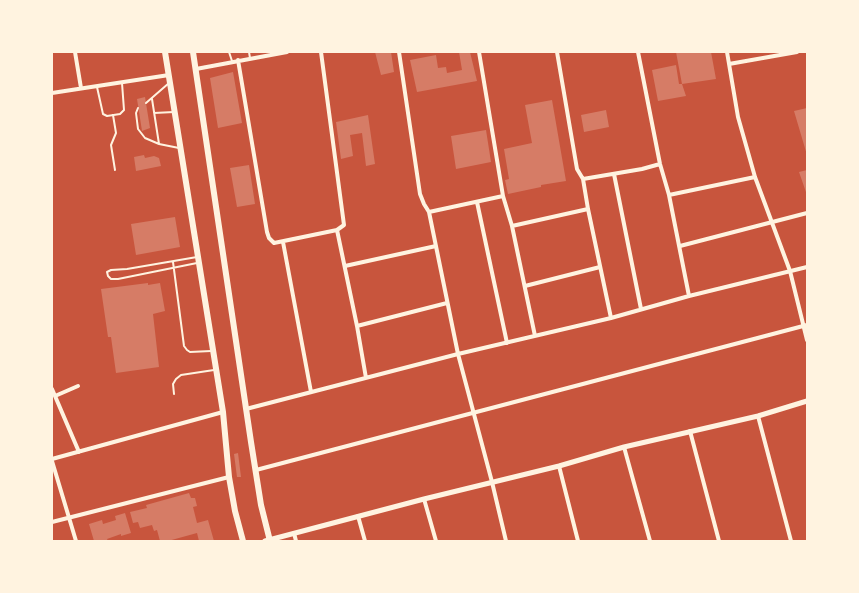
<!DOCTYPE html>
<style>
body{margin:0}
#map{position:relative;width:859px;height:593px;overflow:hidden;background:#c8553d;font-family:"Varela Round",sans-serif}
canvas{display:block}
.frame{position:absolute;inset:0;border:53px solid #fff3e0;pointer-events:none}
</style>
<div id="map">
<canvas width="859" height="593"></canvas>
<div class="frame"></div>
</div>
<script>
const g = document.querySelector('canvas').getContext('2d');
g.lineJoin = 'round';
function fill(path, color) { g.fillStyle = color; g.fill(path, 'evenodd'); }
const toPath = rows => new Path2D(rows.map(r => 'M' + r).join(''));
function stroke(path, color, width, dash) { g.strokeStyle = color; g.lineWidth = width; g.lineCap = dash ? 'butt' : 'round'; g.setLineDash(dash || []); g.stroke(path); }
const building = toPath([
 [375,52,391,52,394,72,381,75],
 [459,52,470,52,477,81,417,92,410,60,436,55,438,68,446,67,447,73,462,70],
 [676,52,711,52,716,79,682,84],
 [676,65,679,84,682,84,686,96,658,101,652,70],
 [233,72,242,123,218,128,210,78],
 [145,97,150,128,142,131,137,99],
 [552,100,566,181,541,185,541,187,508,194,505,180,509,179,504,149,532,143,525,105],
 [807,108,807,155,794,111],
 [606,110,609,127,584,132,581,115],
 [368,115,375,164,366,166,362,133,350,135,353,156,341,159,336,122],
 [486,130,491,162,456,169,451,136],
 [144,155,145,158,154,156,159,158,161,166,136,171,134,157],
 [249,165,255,204,237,207,230,168],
 [807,170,807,195,799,172],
 [175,217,180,247,136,255,131,224],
 [148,283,148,285,160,283,165,311,153,314,159,367,116,373,111,337,108,337,101,289],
 [238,453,241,477,237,477,234,454],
 [189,493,191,498,195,498,197,506,193,507,197,523,208,520,214,541,199,541,197,533,168,541,160,541,157,530,154,531,152,525,140,528,138,522,133,523,130,512,147,508,146,505],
 [125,513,131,533,121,536,121,534,107,539,108,541,94,541,89,524,102,520,103,524,116,520,115,516]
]);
const service = toPath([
 [229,52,232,61],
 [249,52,250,58],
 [97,87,103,114,107,116,120,114,124,110,122,83],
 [152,99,159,144],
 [146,103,169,83],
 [138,108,136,113,138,129,145,138,159,144,179,148],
 [154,113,174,112],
 [113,115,116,133,111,145,115,170],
 [173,262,184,346,187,350,190,352,211,351],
 [197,263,118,279,111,279,108,276,107,272,111,270,127,269,197,257],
 [174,394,173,384,176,379,181,375,214,370]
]);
const minor = toPath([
 [75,52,81,88],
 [399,52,420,194,424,204,429,212,458,354,492,482,506,541],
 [479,52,503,196,512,226,535,336],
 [557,52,577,169,583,179],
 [638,52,660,164,669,195,689,296],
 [727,52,738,117,755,177,790,271,807,340],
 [238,60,267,232,269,238,274,243,337,230,344,225,321,52],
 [729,64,797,52],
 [196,69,287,52],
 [52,93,169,75],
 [614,174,641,309],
 [583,179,588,209,611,318],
 [583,179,642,169,660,164],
 [669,195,755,177],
 [477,202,507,343],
 [429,212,503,196],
 [512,226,588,209],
 [337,230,357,326,366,378],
 [283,242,311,392],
 [680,246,807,213],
 [345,266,436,246],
 [525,286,600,267],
 [357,326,447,303],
 [52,389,79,452],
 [55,396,78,386],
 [246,409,458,354,611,318,689,296,807,267],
 [758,416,791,541],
 [690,431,719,541],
 [624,447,650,541],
 [52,459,223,412],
 [52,461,76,541],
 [559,466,578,541],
 [256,470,807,325],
 [424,499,436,541],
 [358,516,365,541],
 [52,522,229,477],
 [294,533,296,541]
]);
const tertiary = toPath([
 [265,541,424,499,559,466,624,447,758,416,807,401]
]);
const secondary = toPath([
 [165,52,223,412,229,477,235,511,243,541],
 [193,52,251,442,261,505,270,541]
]);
fill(building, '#d67c66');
stroke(service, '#fff3e0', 2);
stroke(minor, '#fff3e0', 4);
stroke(tertiary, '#fff3e0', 5);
stroke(secondary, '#fff3e0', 6);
</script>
